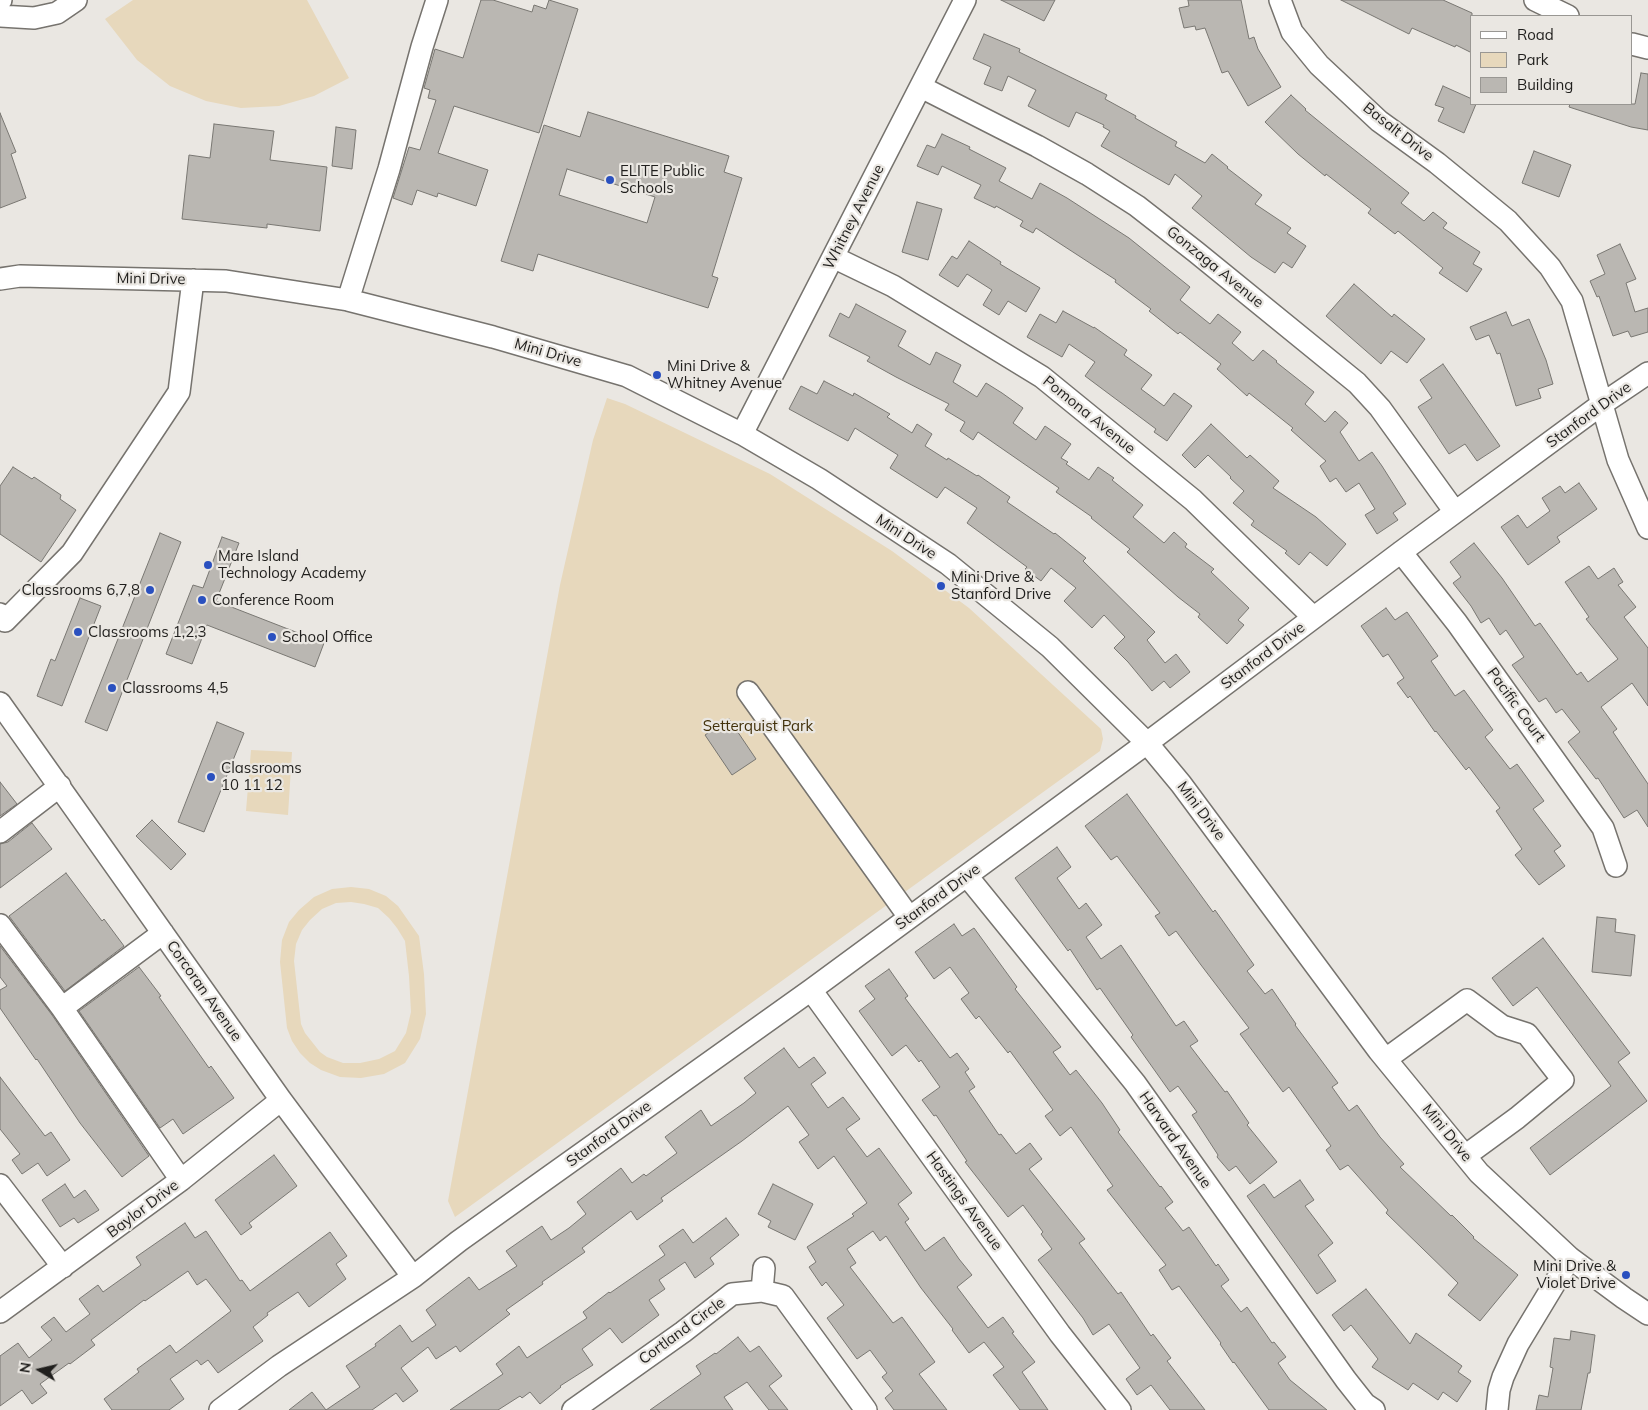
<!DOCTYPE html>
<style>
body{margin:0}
#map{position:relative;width:1648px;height:1410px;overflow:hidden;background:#eae7e2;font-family:Mulish,sans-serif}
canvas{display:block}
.legend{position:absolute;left:1470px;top:15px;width:162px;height:90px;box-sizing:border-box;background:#eae7e2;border:1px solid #999793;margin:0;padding:6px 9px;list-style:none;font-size:15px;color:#201f1d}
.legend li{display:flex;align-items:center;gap:10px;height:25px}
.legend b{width:25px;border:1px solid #999793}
.north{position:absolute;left:15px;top:1345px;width:50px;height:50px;-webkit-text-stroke:4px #eae7e2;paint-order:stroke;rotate:279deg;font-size:14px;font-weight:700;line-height:20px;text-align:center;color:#201f1d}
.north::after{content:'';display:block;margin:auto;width:18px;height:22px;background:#201f1d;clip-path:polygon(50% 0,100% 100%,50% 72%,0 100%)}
</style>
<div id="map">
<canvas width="1648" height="1410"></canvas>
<ul class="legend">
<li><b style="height:6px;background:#fff"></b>Road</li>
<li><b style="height:14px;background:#e7d8bc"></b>Park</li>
<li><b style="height:14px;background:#bab7b2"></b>Building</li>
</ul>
<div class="north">N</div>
</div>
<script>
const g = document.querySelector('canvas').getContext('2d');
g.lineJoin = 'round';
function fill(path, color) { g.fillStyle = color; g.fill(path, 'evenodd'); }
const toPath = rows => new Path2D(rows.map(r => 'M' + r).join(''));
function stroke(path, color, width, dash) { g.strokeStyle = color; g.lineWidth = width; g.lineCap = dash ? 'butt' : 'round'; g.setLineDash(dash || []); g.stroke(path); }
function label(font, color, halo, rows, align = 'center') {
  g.font = font + ' Mulish,sans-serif'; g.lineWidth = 4.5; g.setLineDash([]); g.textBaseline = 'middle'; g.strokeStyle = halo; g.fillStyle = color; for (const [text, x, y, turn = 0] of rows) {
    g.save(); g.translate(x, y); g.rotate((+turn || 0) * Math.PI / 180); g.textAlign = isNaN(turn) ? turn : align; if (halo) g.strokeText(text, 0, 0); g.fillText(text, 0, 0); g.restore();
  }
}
const green = toPath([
 [133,0,307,0,349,78,314,96,279,106,241,108,206,101,170,86,137,60,105,19],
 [607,398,625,404,770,474,892,551,969,608,1101,729,1103,739,1100,751,455,1217,448,1201,560,585,593,440],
 [251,750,292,752,288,815,246,811],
 [351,887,369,889,386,896,398,906,419,936,424,974,426,1014,420,1039,405,1063,384,1074,361,1078,340,1077,321,1070,310,1063,300,1053,292,1041,287,1028,280,962,282,940,289,922,299,910,314,897,332,889],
 [351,902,364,904,378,908,389,918,397,928,405,941,409,976,411,1012,406,1033,395,1051,379,1059,360,1063,343,1063,327,1057,320,1052,305,1033,301,1024,294,961,296,944,302,930,310,920,322,909,336,903]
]);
const building = toPath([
 [481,0,493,0,532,12,534,5,546,9,549,0,578,9,539,133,454,106,438,153,488,170,476,206,438,193,437,197,417,190,412,205,393,198,409,147,420,150,436,100,428,98,430,90,424,88,435,49,463,58,481,0],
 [1001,0,1055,0,1044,21,1001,0],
 [1188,0,1241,0,1249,39,1254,37,1258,49,1281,87,1248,106,1228,71,1222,73,1205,28,1196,30,1195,26,1184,28,1179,8,1189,6,1188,0],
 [1341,0,1443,0,1472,13,1472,53,1456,45,1455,47,1412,28,1409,34,1341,0],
 [984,34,1020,49,1019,52,1107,95,1105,99,1136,116,1135,118,1177,142,1175,146,1205,163,1212,154,1228,167,1227,168,1262,195,1255,204,1291,228,1287,233,1306,246,1292,268,1283,262,1275,273,1251,257,1192,208,1202,196,1175,174,1169,185,1101,146,1110,131,1103,127,1104,125,1076,112,1069,127,1051,118,1028,106,1036,90,1008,76,1002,91,984,84,991,67,973,59,984,34],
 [1641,73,1648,74,1648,130,1631,127,1569,107,1570,104,1635,104,1641,73],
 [1443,86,1472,99,1472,104,1476,104,1464,133,1438,121,1444,108,1435,105,1443,86],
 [1291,95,1306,109,1305,110,1338,137,1409,193,1401,203,1424,221,1433,212,1447,223,1443,228,1480,252,1473,264,1482,269,1467,292,1439,273,1443,268,1398,231,1395,234,1368,213,1371,209,1326,174,1325,176,1298,154,1265,122,1291,95],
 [588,112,729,156,724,172,742,178,712,276,718,278,708,308,538,254,533,271,501,261,544,125,580,137,588,112],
 [567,169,655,197,647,223,559,195,567,169],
 [0,113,16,152,11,154,26,198,0,208,0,113],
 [214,124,274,131,270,160,327,167,320,231,267,224,267,228,182,219,189,155,210,158,214,124],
 [336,127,356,130,352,169,332,166,336,127],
 [942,134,970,147,969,149,1006,168,999,181,1032,199,1040,183,1067,198,1129,238,1190,287,1180,300,1210,324,1218,314,1241,332,1232,343,1253,361,1263,350,1277,361,1276,362,1314,392,1305,404,1325,422,1335,411,1348,423,1340,432,1359,461,1372,452,1382,466,1406,504,1393,513,1398,520,1377,534,1365,515,1375,509,1359,483,1346,492,1336,478,1330,482,1320,466,1326,461,1291,430,1293,428,1249,393,1247,396,1217,369,1221,364,1180,332,1178,334,1149,311,1151,309,1115,282,1116,280,1036,228,1033,233,1020,226,1023,221,996,206,995,208,974,198,981,185,942,166,938,175,917,166,927,145,935,148,942,134],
 [1534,151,1571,165,1559,197,1522,183,1534,151],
 [917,202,942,209,928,260,902,252,917,202],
 [969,241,1001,262,1000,264,1040,288,1026,312,1008,301,999,315,983,305,992,290,967,274,958,287,939,275,952,256,957,259,969,241],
 [1620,244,1636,279,1626,283,1635,312,1648,308,1648,332,1631,337,1628,331,1613,336,1599,296,1597,297,1590,281,1605,274,1597,255,1620,244],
 [1354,284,1392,317,1394,314,1425,339,1407,363,1391,351,1381,364,1326,316,1354,284],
 [856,304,906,331,898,346,930,365,936,352,961,365,953,382,977,397,986,383,1002,393,1023,408,1013,423,1036,440,1045,426,1071,444,1061,458,1068,462,1066,464,1089,480,1098,467,1114,478,1112,480,1143,505,1133,517,1164,543,1174,532,1187,544,1185,547,1214,569,1211,572,1249,608,1238,620,1244,625,1227,644,1198,617,1200,614,1178,597,1127,552,1130,549,1091,518,1092,517,1056,492,1059,488,978,432,973,440,960,431,965,422,945,410,949,404,896,377,867,361,870,357,829,336,840,313,849,318,856,304],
 [1063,311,1094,328,1094,327,1127,350,1124,355,1152,375,1141,389,1164,406,1174,393,1192,406,1167,441,1154,432,1156,429,1085,376,1095,362,1069,344,1062,357,1027,337,1040,314,1056,323,1063,311],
 [1506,312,1512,326,1529,319,1546,360,1553,384,1538,389,1541,398,1516,406,1500,353,1497,354,1489,335,1476,340,1470,327,1506,312],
 [1443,364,1500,446,1477,461,1465,444,1449,454,1418,407,1432,398,1420,380,1443,364],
 [824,381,853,396,854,393,890,414,887,417,912,433,917,424,932,434,925,446,947,460,948,458,977,476,978,475,1010,497,1007,502,1054,534,1055,533,1086,558,1083,561,1155,632,1147,640,1165,663,1176,654,1190,672,1170,688,1164,681,1152,691,1128,662,1114,648,1125,637,1104,615,1092,628,1064,601,1076,588,1051,568,1041,581,1025,569,1027,567,967,523,977,508,945,487,937,498,890,468,898,455,855,428,848,441,789,409,801,386,817,394,824,381],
 [1211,424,1247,458,1250,455,1279,481,1273,488,1316,517,1346,544,1327,566,1310,552,1299,565,1285,553,1287,551,1251,525,1254,521,1233,503,1244,491,1230,478,1231,477,1208,455,1195,468,1182,455,1211,424],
 [13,467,32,479,34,477,61,495,60,499,76,510,41,562,0,534,0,486,13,467],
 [1579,483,1597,509,1557,537,1560,542,1528,565,1501,527,1518,515,1527,528,1550,511,1542,498,1560,486,1565,493,1579,483],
 [160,533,181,542,107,731,85,722,160,533],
 [222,537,239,543,216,601,324,643,315,667,207,625,192,664,166,654,193,585,203,588,222,537],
 [1474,543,1502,578,1535,626,1540,623,1577,675,1581,672,1588,682,1618,659,1586,619,1589,617,1565,582,1589,566,1598,579,1614,568,1623,582,1618,585,1636,607,1624,617,1648,648,1648,706,1632,683,1601,707,1617,729,1613,732,1648,784,1648,827,1637,810,1624,818,1598,778,1596,779,1568,742,1580,732,1562,709,1556,713,1546,698,1539,702,1512,665,1524,657,1506,630,1500,635,1489,618,1481,623,1471,606,1453,583,1461,577,1450,562,1474,543],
 [80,598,101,606,62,706,37,696,51,659,55,661,80,598],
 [1386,608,1395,620,1407,612,1438,656,1431,661,1455,696,1464,690,1493,730,1485,737,1510,769,1517,764,1544,801,1533,809,1561,846,1554,851,1565,866,1539,885,1515,855,1522,849,1496,811,1500,808,1469,767,1466,770,1436,731,1435,732,1410,696,1408,698,1397,683,1404,678,1388,654,1383,657,1361,626,1386,608],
 [729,719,756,759,732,775,705,735,729,719],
 [217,722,244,733,204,832,178,822,217,722],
 [0,782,17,804,0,816,0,782],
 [1127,794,1213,912,1215,910,1254,965,1247,971,1265,994,1272,989,1296,1024,1295,1025,1338,1083,1332,1087,1349,1111,1357,1105,1380,1137,1404,1164,1400,1167,1451,1216,1452,1215,1474,1237,1473,1238,1518,1275,1480,1321,1448,1295,1458,1283,1386,1213,1388,1210,1348,1165,1340,1170,1326,1150,1331,1146,1289,1087,1283,1092,1240,1034,1249,1028,1201,965,1176,931,1169,936,1155,916,1160,913,1117,856,1111,860,1085,826,1127,794],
 [152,820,186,854,171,870,136,836,152,820],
 [32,823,52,849,0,888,0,844,8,842,32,823],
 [1057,847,1071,867,1057,878,1079,909,1086,903,1102,925,1086,937,1101,959,1121,945,1176,1026,1184,1021,1198,1041,1190,1046,1225,1092,1227,1091,1249,1123,1247,1125,1277,1162,1250,1184,1236,1166,1229,1171,1217,1157,1218,1155,1192,1115,1197,1112,1178,1086,1170,1092,1131,1037,1133,1035,1100,988,1097,990,1070,949,1068,951,1015,878,1057,847],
 [66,873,102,921,104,919,124,946,65,991,9,916,66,873],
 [1597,917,1616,919,1615,932,1635,935,1631,976,1592,972,1597,917],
 [954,924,962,936,974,928,1017,987,1015,989,1061,1047,1053,1052,1070,1075,1076,1070,1102,1103,1120,1130,1118,1132,1160,1187,1161,1186,1173,1202,1165,1208,1183,1231,1189,1227,1216,1266,1218,1264,1229,1280,1221,1286,1241,1312,1247,1307,1272,1343,1274,1342,1286,1357,1278,1363,1290,1380,1327,1410,1269,1410,1234,1362,1233,1363,1220,1344,1221,1343,1179,1286,1172,1290,1159,1270,1166,1265,1107,1190,1113,1186,1071,1127,1060,1136,1045,1116,1053,1110,1010,1051,1008,1053,979,1016,976,1019,961,999,969,993,950,967,934,979,915,952,954,924],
 [1543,938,1630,1053,1618,1062,1647,1101,1550,1175,1530,1148,1611,1086,1537,987,1513,1006,1492,978,1543,938],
 [0,946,52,1015,149,1156,122,1177,80,1123,37,1059,36,1060,0,1008,0,990,7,986,0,977,0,946],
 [139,967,161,996,159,997,209,1068,211,1066,234,1098,183,1134,173,1119,160,1128,79,1011,139,967],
 [889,969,908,996,905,998,950,1058,957,1053,969,1069,965,1072,975,1087,969,1091,999,1135,1001,1134,1016,1154,1030,1143,1042,1159,1029,1169,1085,1239,1079,1243,1118,1294,1121,1292,1151,1336,1153,1334,1171,1358,1167,1361,1205,1410,1170,1410,1151,1385,1137,1395,1126,1379,1140,1368,1109,1324,1093,1335,1083,1318,1038,1260,1052,1249,1041,1234,1043,1232,1023,1205,1008,1217,965,1162,967,1161,936,1115,934,1116,922,1100,940,1087,921,1060,919,1062,906,1045,892,1056,859,1011,875,999,865,986,889,969],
 [784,1048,799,1068,814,1057,826,1073,811,1084,828,1108,843,1097,860,1119,846,1129,867,1157,879,1148,912,1193,898,1204,909,1219,905,1222,925,1251,944,1237,959,1259,972,1275,957,1287,988,1328,1003,1317,1014,1332,1012,1333,1035,1362,1022,1372,1048,1410,1020,1410,993,1375,1004,1367,984,1342,969,1353,952,1330,953,1329,921,1288,886,1236,880,1241,873,1231,847,1249,856,1263,850,1267,893,1323,902,1317,935,1362,919,1374,947,1410,894,1410,885,1398,893,1391,882,1377,887,1373,870,1350,857,1359,827,1318,844,1305,826,1282,822,1286,809,1267,816,1262,807,1247,854,1216,852,1214,867,1203,834,1156,818,1169,799,1142,809,1135,788,1106,742,1141,661,1198,663,1201,637,1220,631,1211,582,1248,585,1252,542,1282,543,1284,506,1310,510,1314,460,1352,456,1346,436,1359,428,1347,401,1368,418,1391,403,1402,396,1393,372,1410,289,1410,312,1392,326,1410,360,1387,346,1366,376,1346,375,1344,400,1325,412,1342,436,1325,426,1310,469,1277,479,1290,517,1266,506,1251,542,1226,551,1240,569,1228,586,1214,577,1202,621,1168,632,1183,644,1174,646,1176,677,1153,665,1137,701,1110,711,1126,744,1103,756,1093,744,1078,784,1048],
 [0,1077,45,1136,51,1132,70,1160,47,1176,38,1163,22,1174,12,1160,20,1154,0,1129,0,1077],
 [274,1155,297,1186,249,1223,252,1227,241,1235,215,1200,274,1155],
 [1300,1180,1314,1200,1305,1206,1333,1243,1318,1255,1336,1281,1317,1294,1247,1196,1264,1184,1274,1198,1300,1180],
 [65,1184,74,1198,85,1190,99,1210,78,1223,74,1218,60,1227,42,1200,65,1184],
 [773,1184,813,1204,795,1240,768,1227,771,1221,758,1214,773,1184],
 [726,1218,739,1235,710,1258,714,1264,695,1278,685,1262,659,1280,665,1289,649,1300,659,1315,622,1343,610,1328,582,1349,593,1365,560,1386,561,1387,540,1404,530,1392,522,1398,520,1396,498,1410,450,1410,503,1374,496,1364,519,1346,527,1358,587,1318,583,1312,609,1292,610,1293,665,1255,659,1246,683,1229,693,1243,726,1218],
 [185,1223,195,1238,206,1231,240,1281,242,1280,250,1291,330,1232,347,1256,336,1264,346,1279,309,1307,298,1292,267,1313,268,1315,253,1327,263,1341,218,1373,208,1360,201,1365,197,1360,170,1379,184,1399,169,1410,112,1410,104,1399,139,1372,137,1369,170,1345,176,1353,231,1311,206,1279,197,1285,188,1271,145,1301,144,1300,91,1340,95,1345,70,1364,69,1363,40,1384,47,1393,32,1404,22,1390,0,1406,0,1356,18,1343,29,1358,52,1340,41,1327,54,1317,66,1332,90,1314,79,1299,98,1285,103,1292,141,1265,136,1257,185,1223],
 [1366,1289,1410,1344,1416,1333,1462,1366,1458,1372,1471,1381,1457,1402,1443,1392,1438,1400,1413,1383,1408,1390,1372,1367,1378,1359,1351,1325,1344,1331,1332,1315,1366,1289],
 [1571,1331,1595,1335,1590,1373,1588,1373,1581,1410,1536,1410,1539,1395,1548,1397,1553,1368,1550,1367,1554,1338,1570,1340,1571,1331],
 [738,1337,750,1352,759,1346,782,1376,769,1386,788,1410,769,1410,747,1382,724,1397,733,1410,650,1410,701,1374,696,1366,715,1353,716,1354,738,1337]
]);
const minor = toPath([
 [1280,0,1292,32,1319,65,1379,121,1437,163,1508,221,1550,267,1572,301,1618,460,1648,528],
 [1535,0,1568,16],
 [0,1,1,0],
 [0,16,34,18,57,13,76,0],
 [1632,44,1648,48],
 [921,87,1037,146,1087,174,1137,206,1196,252,1357,383,1380,408,1455,512],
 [833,257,893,286,1042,377,1193,500,1313,617],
 [0,279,20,276,226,281,348,300,493,337,627,376,742,434,819,479,948,564,1050,647,1147,743,1181,784,1379,1051,1479,1173,1570,1258,1624,1298,1648,1314],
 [348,300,389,169,422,47,437,0],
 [742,434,965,0],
 [1401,552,1457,623,1603,828,1616,866],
 [0,614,5,621,72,553,179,392,193,280],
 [748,692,909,917],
 [0,703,281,1100,413,1277],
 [0,832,60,786],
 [967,876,1135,1083,1346,1380,1365,1404,1374,1410],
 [0,925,62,1008,181,1180],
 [811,990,1060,1334,1120,1410],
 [62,1008,163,933],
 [1386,1059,1467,1000,1502,1026,1527,1034,1563,1080,1517,1118,1465,1156],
 [0,1185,63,1267],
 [762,1291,764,1268],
 [0,1312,181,1180,281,1100],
 [220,1410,279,1366,413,1277,459,1241,811,990,1147,743,1401,552,1602,404,1648,373],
 [573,1410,683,1332,732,1294,762,1291,783,1296,866,1410],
 [1497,1410,1499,1390,1503,1377,1518,1344,1570,1258]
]);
const markers = [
 [610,180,5,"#2a50bf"],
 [657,375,5,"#2a50bf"],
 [208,565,5,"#2a50bf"],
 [941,586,5,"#2a50bf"],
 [150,590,5,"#2a50bf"],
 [202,600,5,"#2a50bf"],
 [78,632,5,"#2a50bf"],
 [272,637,5,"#2a50bf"],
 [112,688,5,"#2a50bf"],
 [211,777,5,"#2a50bf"],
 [1626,1275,5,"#2a50bf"]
];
const streetNames = [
 ["Basalt Drive",1398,132,38],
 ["Whitney Avenue",854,217,-63],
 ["Gonzaga Avenue",1215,267,39],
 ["Mini Drive",151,279,1],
 ["Mini Drive",548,353,16],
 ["Pomona Avenue",1089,415,39],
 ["Stanford Drive",1589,415,-36],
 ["Mini Drive",906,537,33],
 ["Stanford Drive",1263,656,-37],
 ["Pacific Court",1516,705,54],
 ["Mini Drive",1201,811,53],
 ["Stanford Drive",938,897,-36],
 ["Corcoran Avenue",204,991,55],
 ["Mini Drive",1447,1133,51],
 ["Stanford Drive",609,1134,-36],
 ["Harvard Avenue",1175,1140,55],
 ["Hastings Avenue",964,1201,54],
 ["Baylor Drive",143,1209,-37],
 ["Cortland Circle",682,1331,-36]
];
const poiNames = [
 ["ELITE Public",620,171],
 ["Schools",620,188],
 ["Mini Drive &",667,366],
 ["Whitney Avenue",667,383],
 ["Mare Island",218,556],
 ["Technology Academy",218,573],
 ["Mini Drive &",951,577],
 ["Stanford Drive",951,594],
 ["Classrooms 6,7,8",140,590,"right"],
 ["Conference Room",212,600],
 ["Classrooms 1,2,3",88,632],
 ["School Office",282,637],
 ["Classrooms 4,5",122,688],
 ["Classrooms",221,768],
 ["10 11 12",221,785],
 ["Mini Drive &",1616,1266,"right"],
 ["Violet Drive",1616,1283,"right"]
];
const parkNames = [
 ["Setterquist Park",758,726]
];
fill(green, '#e7d8bc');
fill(building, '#bab7b2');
stroke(building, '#797772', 1);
stroke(minor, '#76736e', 24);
stroke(minor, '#fff', 21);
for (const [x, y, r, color] of markers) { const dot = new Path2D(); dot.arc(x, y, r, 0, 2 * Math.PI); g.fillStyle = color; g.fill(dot); stroke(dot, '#eae7e2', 2); }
label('15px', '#201f1d', '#eae7e2', streetNames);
label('15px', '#201f1d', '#eae7e2', poiNames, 'left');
label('15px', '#42310a', '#eae7e2', parkNames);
</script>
